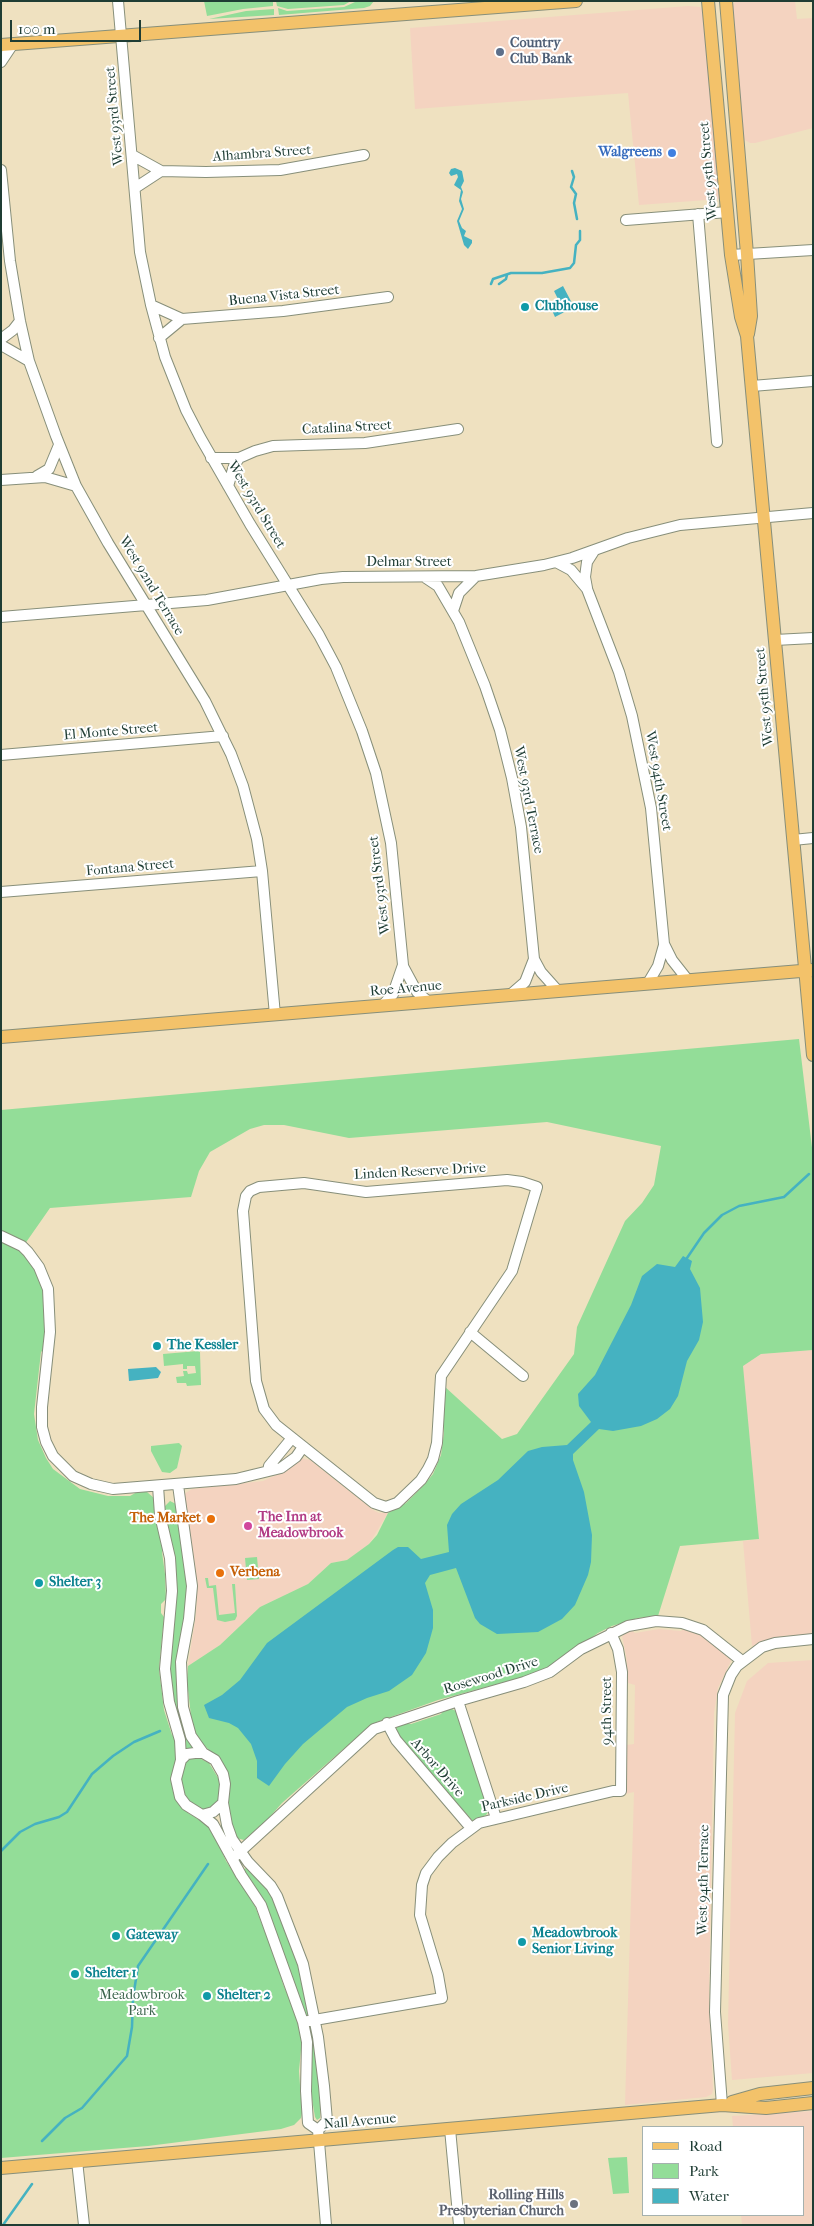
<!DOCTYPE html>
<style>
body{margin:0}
#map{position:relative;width:814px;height:2226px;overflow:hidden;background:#efe1c0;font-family:"IM FELL French Canon",serif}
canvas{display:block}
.frame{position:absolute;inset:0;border:2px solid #1f3d34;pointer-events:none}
.legend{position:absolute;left:642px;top:2126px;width:162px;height:90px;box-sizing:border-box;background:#fff;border:1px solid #a5b1ae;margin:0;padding:6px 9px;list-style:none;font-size:15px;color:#1f3d34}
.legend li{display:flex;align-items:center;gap:10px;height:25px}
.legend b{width:25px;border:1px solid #a5b1ae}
.scale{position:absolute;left:10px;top:20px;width:131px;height:22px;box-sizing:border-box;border:2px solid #1f3d34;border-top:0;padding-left:6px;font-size:15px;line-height:18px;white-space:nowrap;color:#1f3d34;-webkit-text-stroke:4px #fff;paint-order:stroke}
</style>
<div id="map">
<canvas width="814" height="2226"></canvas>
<div class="frame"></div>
<ul class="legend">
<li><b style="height:6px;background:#f3c26a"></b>Road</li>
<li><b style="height:14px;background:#93dd98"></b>Park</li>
<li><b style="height:14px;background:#45b2c1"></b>Water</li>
</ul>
<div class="scale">100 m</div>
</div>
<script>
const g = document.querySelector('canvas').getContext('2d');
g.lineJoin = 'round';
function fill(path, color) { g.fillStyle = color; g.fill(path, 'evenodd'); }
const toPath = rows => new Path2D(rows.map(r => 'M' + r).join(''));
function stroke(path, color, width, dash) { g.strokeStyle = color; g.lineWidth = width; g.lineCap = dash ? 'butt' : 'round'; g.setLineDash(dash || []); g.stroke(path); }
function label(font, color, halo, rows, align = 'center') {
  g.font = font + ' "IM FELL French Canon",serif'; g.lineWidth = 4; g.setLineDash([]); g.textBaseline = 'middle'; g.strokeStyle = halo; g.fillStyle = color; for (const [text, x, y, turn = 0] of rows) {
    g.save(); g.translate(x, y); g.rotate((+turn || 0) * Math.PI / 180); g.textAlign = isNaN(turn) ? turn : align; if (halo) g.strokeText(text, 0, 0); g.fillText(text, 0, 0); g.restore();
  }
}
const built = toPath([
 [742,1,795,1,797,19,813,18,813,128,755,143,750,143,743,139,731,7,735,2],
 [688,6,700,7,704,13,720,199,639,205,628,93,415,109,410,28],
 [813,1350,813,1634,782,1636,752,1646,743,1541,759,1539,742,1366,761,1354],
 [301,1458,310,1460,373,1510,379,1513,388,1513,369,1544,347,1560,331,1563,308,1584,260,1607,220,1645,188,1666,196,1614,197,1589,184,1494,192,1489,263,1481,283,1472],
 [685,1628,697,1631,730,1657,731,1661,718,1688,714,1713,709,1996,713,2090,712,2094,706,2097,625,2105,634,1792,625,1794,626,1745,634,1744,635,1685,628,1683,626,1655,622,1636,631,1630,635,1633,659,1629,681,1631],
 [813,1660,813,2073,732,2080,728,2024,735,1713,747,1681,768,1663],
 [813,2111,813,2225,742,2225,741,2215,803,2215,803,2127,733,2127,732,2116]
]);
const green = toPath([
 [204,1,273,1,273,6,243,9,207,16],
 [276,1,351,1,344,5,288,9,277,6],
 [374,1,370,6,364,8,279,15,278,8,287,11,344,7,355,2],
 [274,9,274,15,209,19,246,11],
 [799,1039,813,1156,813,1350,761,1354,743,1366,759,1539,680,1546,658,1616,638,1618,612,1626,598,1633,563,1659,538,1673,438,1700,377,1722,365,1730,282,1803,268,1819,244,1840,236,1838,233,1834,228,1803,230,1786,217,1757,199,1741,189,1721,191,1716,187,1681,188,1666,220,1645,260,1607,308,1584,331,1563,347,1560,369,1544,377,1535,388,1513,406,1503,424,1485,433,1474,441,1455,444,1433,443,1400,444,1386,502,1439,517,1434,574,1354,577,1327,625,1221,642,1203,654,1185,661,1146,547,1122,349,1138,284,1125,264,1125,250,1129,210,1152,199,1171,191,1197,50,1208,20,1251,32,1264,42,1285,45,1297,44,1349,41,1352,34,1414,38,1440,46,1458,53,1469,80,1489,108,1496,130,1496,137,1492,147,1492,154,1498,165,1548,162,1552,165,1574,166,1599,161,1604,161,1613,164,1617,159,1669,164,1710,172,1735,176,1737,176,1758,172,1777,174,1794,188,1813,211,1827,224,1850,223,1854,226,1861,255,1906,268,1940,271,1942,283,1984,292,2006,296,2008,302,2039,299,2071,302,2113,301,2118,294,2125,281,2129,148,2146,1,2158,1,1110],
 [198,1351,200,1352,201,1385,187,1386,186,1383,177,1383,176,1377,184,1376,183,1371,187,1371,188,1374,196,1373,195,1366,187,1366,187,1369,183,1369,183,1364,164,1366,163,1354],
 [179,1443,182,1446,177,1468,170,1473,162,1472,151,1451,151,1446],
 [170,1501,176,1504,186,1560,188,1598,182,1637,189,1741,193,1749,185,1750,176,1716,168,1665,165,1506],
 [257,1557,259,1579,247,1580,245,1558],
 [205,1578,208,1578,209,1586,216,1585,219,1615,235,1613,232,1584,235,1584,237,1616,235,1620,225,1622,217,1620,213,1588,207,1588],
 [450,1708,456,1711,489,1811,486,1815,473,1821,401,1741,396,1729,398,1725,406,1723,411,1724,441,1714,443,1711],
 [195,1756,209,1763,220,1781,220,1799,211,1810,202,1810,190,1802,183,1791,180,1780,183,1766,188,1759],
 [248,1867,269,1889,300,1963,310,2014,307,2016,305,2016,244,1872,244,1869],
 [311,2035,313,2035,321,2096,320,2118,317,2120,315,2117,310,2087],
 [627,2157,629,2193,613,2194,608,2158]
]);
const water = toPath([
 [455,168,462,171,464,181,461,187,463,192,461,199,464,209,459,221,462,228,466,231,464,236,472,240,472,243,468,249,464,245,457,221,462,209,459,201,461,190,454,185,458,177,457,174,451,176,449,173,451,169],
 [563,286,574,307,555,317,550,306,559,301,554,291],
 [683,1256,692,1261,690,1269,700,1288,703,1322,699,1340,687,1361,678,1396,670,1409,657,1419,641,1426,613,1431,599,1429,573,1454,573,1460,584,1492,592,1535,591,1562,588,1575,575,1605,562,1619,538,1632,497,1634,480,1624,475,1618,456,1568,430,1575,425,1583,433,1610,433,1628,426,1653,412,1675,389,1691,367,1698,347,1707,303,1744,285,1764,269,1786,257,1778,257,1761,251,1744,238,1728,229,1723,209,1718,204,1705,222,1695,240,1680,267,1643,393,1550,398,1547,408,1547,421,1559,449,1552,447,1525,452,1514,461,1504,498,1480,528,1451,542,1447,567,1445,591,1422,579,1406,578,1394,595,1375,631,1305,642,1276,657,1264,675,1267],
 [156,1367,161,1372,158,1378,129,1381,128,1369]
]);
const stream = toPath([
 [572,171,574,177,571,187,576,194,574,203,577,219],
 [491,284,493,279,511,273,542,273,570,268,574,263,576,245,580,240,580,231],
 [499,284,506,279,507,275],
 [687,1258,704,1233,722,1215,739,1206,784,1197,809,1174],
 [1,1851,20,1832,35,1824,59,1817,67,1812,92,1774,113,1756,134,1742,160,1731],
 [42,2141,65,2118,82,2108,127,2056,132,2027,133,1998,138,1966,208,1864],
 [3,2225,32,2184]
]);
const minor = toPath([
 [118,1,140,252,151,305,165,357,186,410,200,437,250,524,319,635,336,667,362,731,376,773,391,843,403,965,393,994,382,1006],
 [1,62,13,44],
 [132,155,161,171,206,172,280,170,364,155],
 [1,170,10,261,20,321,29,361,56,436,76,486,108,543,205,701,231,754,243,786,257,839,262,871,275,1015],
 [135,188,161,171],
 [698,214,717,442],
 [626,220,728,212],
 [731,255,813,250],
 [151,305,182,319,283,311,388,297],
 [159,338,182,319],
 [1,339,13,330,20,321],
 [1,345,29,361],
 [752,386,813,381],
 [211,458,239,458,255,451,273,446,365,443,458,429],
 [37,476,49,469,59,445],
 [1,480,45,477,76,486],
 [228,486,234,466,239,458],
 [556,562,571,570,587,589,619,672,632,716,651,808,664,944,672,960,687,979],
 [426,578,438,586,459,622,485,686,500,730,512,778,521,827,534,959,525,982,510,995],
 [587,588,585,577,587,562,594,551],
 [453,611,459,593,476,576],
 [1,617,207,600,321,579,343,577,476,576,544,565,572,558,628,538,680,525,813,513],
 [775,640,813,638],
 [1,755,223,736],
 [793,840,813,838],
 [1,892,262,871],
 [534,959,541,972,558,991],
 [403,966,417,992,429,1002],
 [648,983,658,966,664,945],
 [507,1180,522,1182,537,1187,512,1271,441,1376,437,1443,433,1459,428,1469,421,1480,397,1503,386,1507,374,1503,276,1425,264,1409,256,1381,243,1211,246,1196,250,1191,259,1187,304,1183,366,1192,507,1180],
 [1,1236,22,1246,28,1252,39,1267,48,1289,50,1332,42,1407,42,1427,46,1442,53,1456,73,1476,91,1484,113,1489,236,1479,281,1468,296,1457,303,1447],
 [470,1332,523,1376],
 [268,1471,269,1466,292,1438],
 [178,1485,192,1586,189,1619,181,1662,183,1707,191,1736,203,1753],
 [158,1486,160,1515,170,1558,172,1591,165,1669,169,1702,180,1740,181,1760],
 [458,1701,496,1818],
 [387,1723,396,1740,471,1828],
 [195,1753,203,1753,215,1760,223,1774,225,1784,223,1803,213,1812,202,1815,186,1805,180,1797,176,1779,181,1760,187,1754,195,1753],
 [223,1803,227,1825,232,1839,248,1862,271,1886,277,1896,303,1964,318,2037,324,2086,327,2121,318,2130],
 [202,1815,213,1824,241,1875,261,1905,303,2022,307,2042,306,2091,308,2123,318,2130,326,2225],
 [232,1859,374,1729,458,1701,524,1682,550,1672,581,1649,628,1626,656,1621,682,1623,703,1630,742,1661],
 [303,2022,442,1998,438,1975,420,1915,422,1885,426,1873,438,1857,452,1843,479,1823,613,1791,621,1791,622,1672,618,1649,611,1633],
 [722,2105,715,2012,723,1695,731,1675,737,1666,762,1647,775,1643,813,1639],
 [450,2129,459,2225],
 [77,2161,84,2225]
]);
const major = toPath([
 [708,1,731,255,741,317,747,336,813,1055],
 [726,1,747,254,751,316,748,334],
 [1,45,576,1],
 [1,1037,813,970],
 [732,2102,760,2094,813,2088],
 [1,2168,722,2105,766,2108,813,2103]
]);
const markers = [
 [500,52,5,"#5c6f8a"],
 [672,153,5,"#3f7fe0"],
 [525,307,5,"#0f9aa8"],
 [157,1346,5,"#0f9aa8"],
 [211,1519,5,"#e8710a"],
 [248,1526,5,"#d1479c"],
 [220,1573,5,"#e8710a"],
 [39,1583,5,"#0f9aa8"],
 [116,1936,5,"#0f9aa8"],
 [522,1942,5,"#0f9aa8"],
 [75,1974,5,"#0f9aa8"],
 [207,1996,5,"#0f9aa8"],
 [574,2204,5,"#6b7280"]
];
const serviceNames = [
 ["Country",510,44],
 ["Club Bank",510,60]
];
const streetNames = [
 ["West 93rd Street",115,116,-95],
 ["Alhambra Street",262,154,-4],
 ["West 95th Street",709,171,-95],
 ["Buena Vista Street",284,296,-6],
 ["Catalina Street",347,428,-3],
 ["West 93rd Street",256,505,59],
 ["Delmar Street",409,563],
 ["West 92nd Terrace",151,586,59],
 ["West 95th Street",765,697,-95],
 ["El Monte Street",111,732,-5],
 ["West 94th Street",658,781,80],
 ["West 93rd Terrace",528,800,79],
 ["Fontana Street",130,868,-5],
 ["West 93rd Street",380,885,-97],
 ["Roe Avenue",406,989,-5],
 ["Linden Reserve Drive",420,1172,-3],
 ["Rosewood Drive",491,1676,-17],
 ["94th Street",608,1711,-90],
 ["Arbor Drive",437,1768,49],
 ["Parkside Drive",525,1798,-13],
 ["West 94th Terrace",704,1880,-89],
 ["Nall Avenue",360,2122,-5]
];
const shopNames = [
 ["Walgreens",662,153]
];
const cultureNames = [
 ["Clubhouse",535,307],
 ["The Kessler",167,1346],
 ["Shelter 3",49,1583],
 ["Meadowbrook",532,1934],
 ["Senior Living",532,1950],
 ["Gateway",126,1936],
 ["Shelter 1",85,1974],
 ["Shelter 2",217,1996]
];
const hotelNames = [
 ["The Inn at",258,1518],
 ["Meadowbrook",258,1534]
];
const foodNames = [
 ["The Market",201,1519],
 ["Verbena",230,1573,"left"]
];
const parkNames = [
 ["Meadowbrook",142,1996],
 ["Park",142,2012]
];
const worshipNames = [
 ["Rolling Hills",564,2196],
 ["Presbyterian Church",564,2212]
];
fill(built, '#f4d3c0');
fill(green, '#93dd98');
fill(water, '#45b2c1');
stroke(stream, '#45b2c1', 2.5);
stroke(minor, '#878f7a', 12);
stroke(major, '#878f7a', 14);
stroke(minor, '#fff', 10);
stroke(major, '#f3c26a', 12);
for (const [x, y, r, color] of markers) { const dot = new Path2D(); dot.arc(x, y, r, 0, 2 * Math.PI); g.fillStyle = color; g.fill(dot); stroke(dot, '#fff', 2); }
label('bold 14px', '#4e5e75', '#fff', serviceNames, 'left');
label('14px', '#1f3d34', '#fff', streetNames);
label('bold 14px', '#366cbe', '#fff', shopNames, 'right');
label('bold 14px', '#0d838f', '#fff', cultureNames, 'left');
label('bold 14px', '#b23c85', '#fff', hotelNames, 'left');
label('bold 14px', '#c56008', '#fff', foodNames, 'right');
label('14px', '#3c654d', '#fff', parkNames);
label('bold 14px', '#5b616d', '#fff', worshipNames, 'right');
</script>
